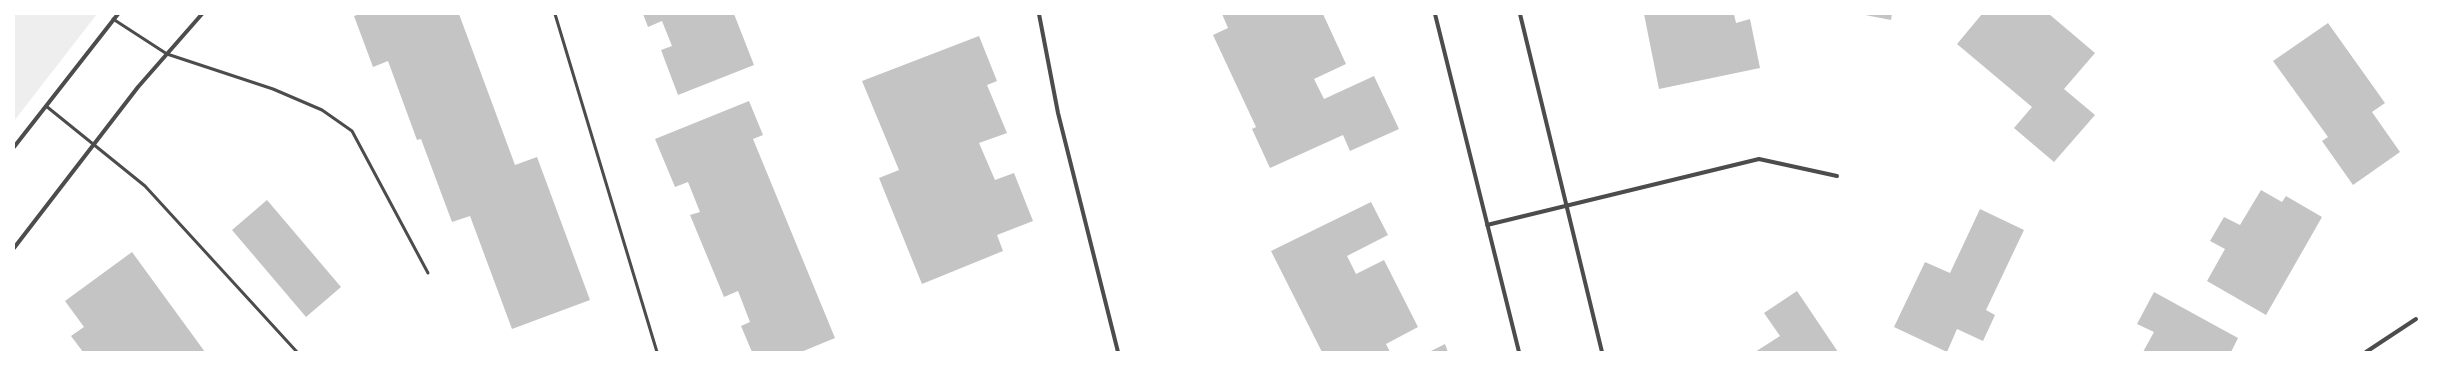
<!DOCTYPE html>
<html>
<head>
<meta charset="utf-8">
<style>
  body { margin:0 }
  #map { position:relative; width:2444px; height:366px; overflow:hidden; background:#fff; font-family:Lato,sans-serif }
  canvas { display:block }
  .frame { position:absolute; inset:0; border:15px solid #fff; pointer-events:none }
</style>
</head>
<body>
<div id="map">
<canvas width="2444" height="366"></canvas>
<div class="frame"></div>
</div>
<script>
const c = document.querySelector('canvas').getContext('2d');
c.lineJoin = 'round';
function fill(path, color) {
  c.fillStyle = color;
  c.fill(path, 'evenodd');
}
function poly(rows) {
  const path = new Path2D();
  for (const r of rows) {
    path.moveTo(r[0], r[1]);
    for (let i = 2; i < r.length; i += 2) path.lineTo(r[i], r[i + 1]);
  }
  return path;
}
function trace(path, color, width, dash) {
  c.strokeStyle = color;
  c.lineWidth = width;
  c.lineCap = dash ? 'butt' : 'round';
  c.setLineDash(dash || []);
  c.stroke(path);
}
const green = poly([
  [14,14,97,14,14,121]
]);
const building = poly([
  [360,14,459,14,515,165,537,157,590,300,512,329,470,216,452,222,421,139,417,140,388,61,373,67,354,16],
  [643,14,734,14,754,65,678,95,661,50,672,46,662,21,648,27],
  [1222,14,1323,14,1346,64,1314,79,1324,99,1374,76,1399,129,1350,151,1343,135,1270,168,1252,129,1256,127,1213,35,1228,28],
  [1644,14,1734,14,1736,23,1750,19,1760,68,1659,89],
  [1860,14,1892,14,1891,20],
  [1982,14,2049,14,2095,53,2064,89,2095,115,2054,162,2014,128,2032,107,1957,44],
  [2328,23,2385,103,2372,112,2400,152,2353,185,2322,141,2328,137,2273,61],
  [979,36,997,81,987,85,1007,133,979,143,995,180,1014,173,1033,221,997,235,1003,251,922,284,879,178,899,170,862,81],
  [749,101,763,135,753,139,835,338,801,352,752,352,741,326,750,322,738,291,724,297,690,215,700,212,688,182,675,187,655,139],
  [2261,190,2282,202,2286,196,2322,217,2266,315,2207,281,2225,249,2210,241,2224,217,2240,225],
  [267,200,341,287,306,317,232,230],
  [1371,202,1388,235,1347,256,1356,274,1384,260,1418,327,1386,344,1390,352,1322,352,1271,251],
  [1980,209,2024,230,1986,310,1995,315,1983,341,1957,329,1947,352,1894,327,1925,262,1950,273],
  [132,252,205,352,83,352,71,336,84,327,65,301],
  [1797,291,1838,352,1755,352,1780,336,1764,313],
  [2154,292,2238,338,2231,352,2143,352,2154,332,2137,324],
  [1445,344,1448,352,1429,352]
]);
const service = poly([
  [555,14,657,352],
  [113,19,167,54,273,89,322,110,352,131,428,273],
  [46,106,145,186,297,352]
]);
const minor = poly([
  [1039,14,1058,113,1118,352],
  [1435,14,1519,352],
  [1520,14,1602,352],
  [14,147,118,14],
  [1487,225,1759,159,1837,176],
  [14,248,138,87,202,14],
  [2366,352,2416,319]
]);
fill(green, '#eee');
fill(building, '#c4c4c4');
trace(service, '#4c4c4c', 3);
trace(minor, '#4c4c4c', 4);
</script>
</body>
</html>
